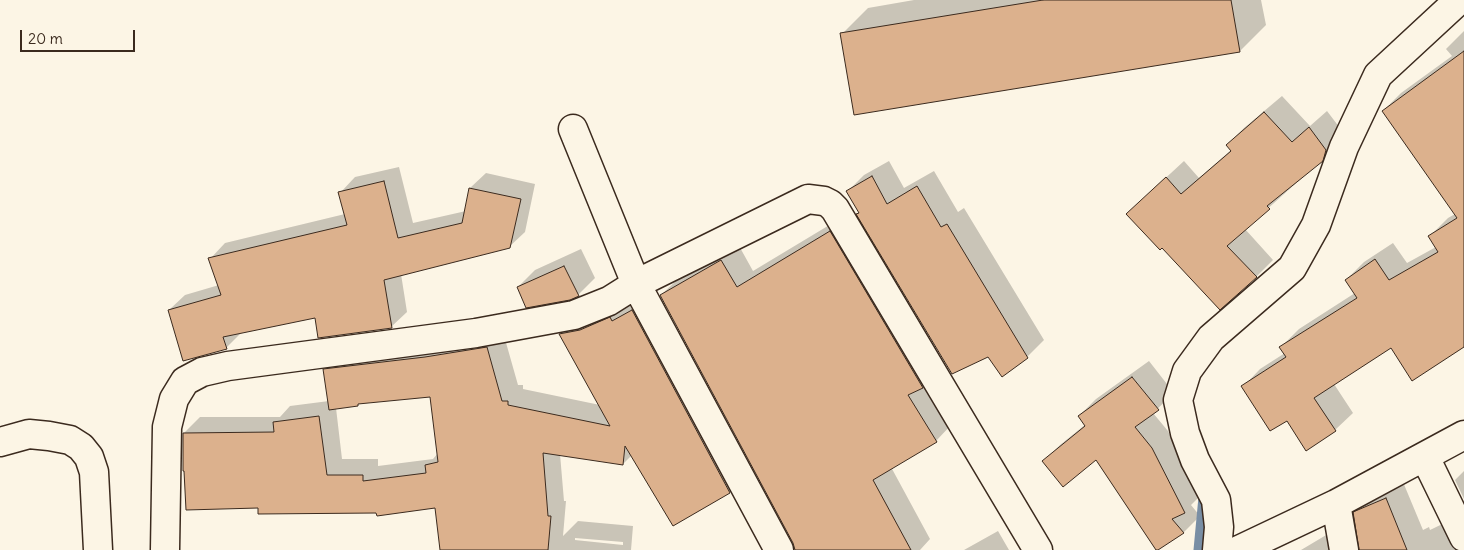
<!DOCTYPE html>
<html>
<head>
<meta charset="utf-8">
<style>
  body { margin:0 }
  #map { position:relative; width:1464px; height:550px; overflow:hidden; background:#fcf5e5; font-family:Delius,sans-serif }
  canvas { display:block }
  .scale { position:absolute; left:20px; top:30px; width:115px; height:22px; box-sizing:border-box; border:2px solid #3b2a1e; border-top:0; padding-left:6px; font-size:15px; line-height:18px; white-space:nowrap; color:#3b2a1e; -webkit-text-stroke:4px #fcf5e5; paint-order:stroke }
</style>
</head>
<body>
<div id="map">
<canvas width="1464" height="550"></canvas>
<div class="scale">20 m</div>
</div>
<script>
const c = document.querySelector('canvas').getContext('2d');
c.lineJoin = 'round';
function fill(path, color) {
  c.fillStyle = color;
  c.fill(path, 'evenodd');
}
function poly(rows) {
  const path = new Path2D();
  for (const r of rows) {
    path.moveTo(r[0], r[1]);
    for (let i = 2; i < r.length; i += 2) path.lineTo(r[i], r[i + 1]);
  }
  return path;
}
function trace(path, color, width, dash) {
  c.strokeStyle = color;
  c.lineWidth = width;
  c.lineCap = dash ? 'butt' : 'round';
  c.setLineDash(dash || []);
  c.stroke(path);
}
const shadow = poly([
  [914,0,1261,0,1266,25,1240,51,842,34,868,8],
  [1464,31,1464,331,1391,346,1334,384,1353,413,1335,430,1287,419,1243,387,1260,369,1285,353,1281,347,1299,329,1355,293,1346,280,1364,262,1393,243,1407,263,1436,247,1430,236,1448,218,1455,214,1383,111,1401,93,1452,56,1446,49],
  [1282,96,1310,126,1327,111,1343,132,1339,142,1322,160,1245,229,1273,260,1256,277,1145,197,1184,161,1199,178,1231,150,1227,145,1244,128],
  [889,161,904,188,934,171,958,212,964,208,1044,340,1027,357,988,356,860,213,848,191,864,175],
  [399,167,413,223,466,211,470,188,486,173,535,184,525,232,509,247,401,274,407,312,391,327,316,317,242,332,226,348,169,310,185,295,219,285,210,259,225,243,345,214,340,193,355,177],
  [846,215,952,424,936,441,891,467,930,539,920,550,797,550,661,295,678,279,738,244,753,271],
  [581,249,595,278,578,295,518,287,535,270],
  [649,295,746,476,730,492,674,525,632,455,623,464,560,454,564,501,566,501,563,536,578,521,633,526,631,550,441,550,436,507,377,512,259,506,184,433,200,417,280,417,290,406,329,401,324,370,340,354,503,332,518,385,523,385,523,389,600,405,560,334,576,318,626,302,629,306],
  [431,396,438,453,433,459,378,466,378,459,342,459,336,408,357,405,360,403],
  [575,538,623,542,623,545,575,540],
  [1149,361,1174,393,1153,413,1168,431,1200,496,1191,505,1200,516,1184,532,1157,549,1096,458,1044,461,1060,445,1086,424,1079,416,1096,399],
  [1464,471,1464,499,1455,480],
  [1403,482,1423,530,1429,527,1430,530,1461,515,1464,550,1301,550,1343,525,1356,548,1361,549,1355,513,1372,496],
  [998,531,1009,550,964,550]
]);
const stream = poly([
  [1199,550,1204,497]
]);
const building = poly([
  [1043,0,1231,0,1240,52,854,115,840,33,1043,0],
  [1464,51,1464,347,1412,381,1391,348,1314,398,1336,431,1306,451,1287,421,1270,431,1241,386,1286,357,1279,347,1357,298,1345,280,1375,259,1389,280,1438,252,1428,236,1457,218,1382,111,1464,51],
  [1264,112,1292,142,1309,127,1326,150,1323,161,1267,206,1270,209,1227,246,1257,277,1220,310,1162,248,1160,250,1126,214,1166,177,1181,194,1231,151,1226,145,1264,112],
  [872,176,887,204,917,186,941,227,947,224,1028,358,1002,377,988,357,952,374,856,214,859,213,846,191,872,176],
  [384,181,398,238,462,223,469,188,521,199,510,248,384,280,392,328,318,338,315,318,223,337,227,349,183,361,168,310,221,295,208,258,347,225,338,192,384,181],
  [830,231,923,388,908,395,937,442,873,480,911,550,795,550,793,543,660,295,721,260,737,287,830,231],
  [564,266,579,296,570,300,526,308,517,287,564,266],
  [632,310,730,493,673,526,625,446,623,465,543,453,548,516,551,516,548,550,440,550,435,508,377,516,376,513,258,514,258,508,186,510,184,471,183,471,183,433,274,432,273,422,319,416,327,475,363,475,363,481,426,473,425,465,438,462,430,397,358,404,358,406,329,410,323,369,425,357,487,347,502,401,508,401,508,405,610,426,559,334,580,330,610,317,612,321,632,310],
  [1132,377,1159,410,1135,427,1152,448,1185,513,1172,519,1184,533,1158,550,1156,550,1096,460,1063,487,1042,461,1085,426,1078,416,1132,377],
  [1386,498,1407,550,1359,550,1353,512,1386,498]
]);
const street = poly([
  [573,129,636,284,779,550],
  [0,442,29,434,49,436,70,440,81,447,89,457,94,472,98,550],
  [1425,457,1464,537],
  [1336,504,1344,550],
  [165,550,167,427,174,399,185,381,202,372,228,366,476,333,574,315,609,301,636,284,808,199,824,201,830,204,835,209,1038,550],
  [1217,550,1219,527,1216,500,1195,460,1185,433,1178,400,1187,371,1211,338,1292,268,1316,225,1344,147,1378,75,1459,0],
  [1239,550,1336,504,1464,435]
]);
fill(shadow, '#0003');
trace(stream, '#798ea4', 11);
fill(building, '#dcb18d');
trace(building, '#3b2a1e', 1);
trace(street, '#3b2a1e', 31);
trace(street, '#fcf5e5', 28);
</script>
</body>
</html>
